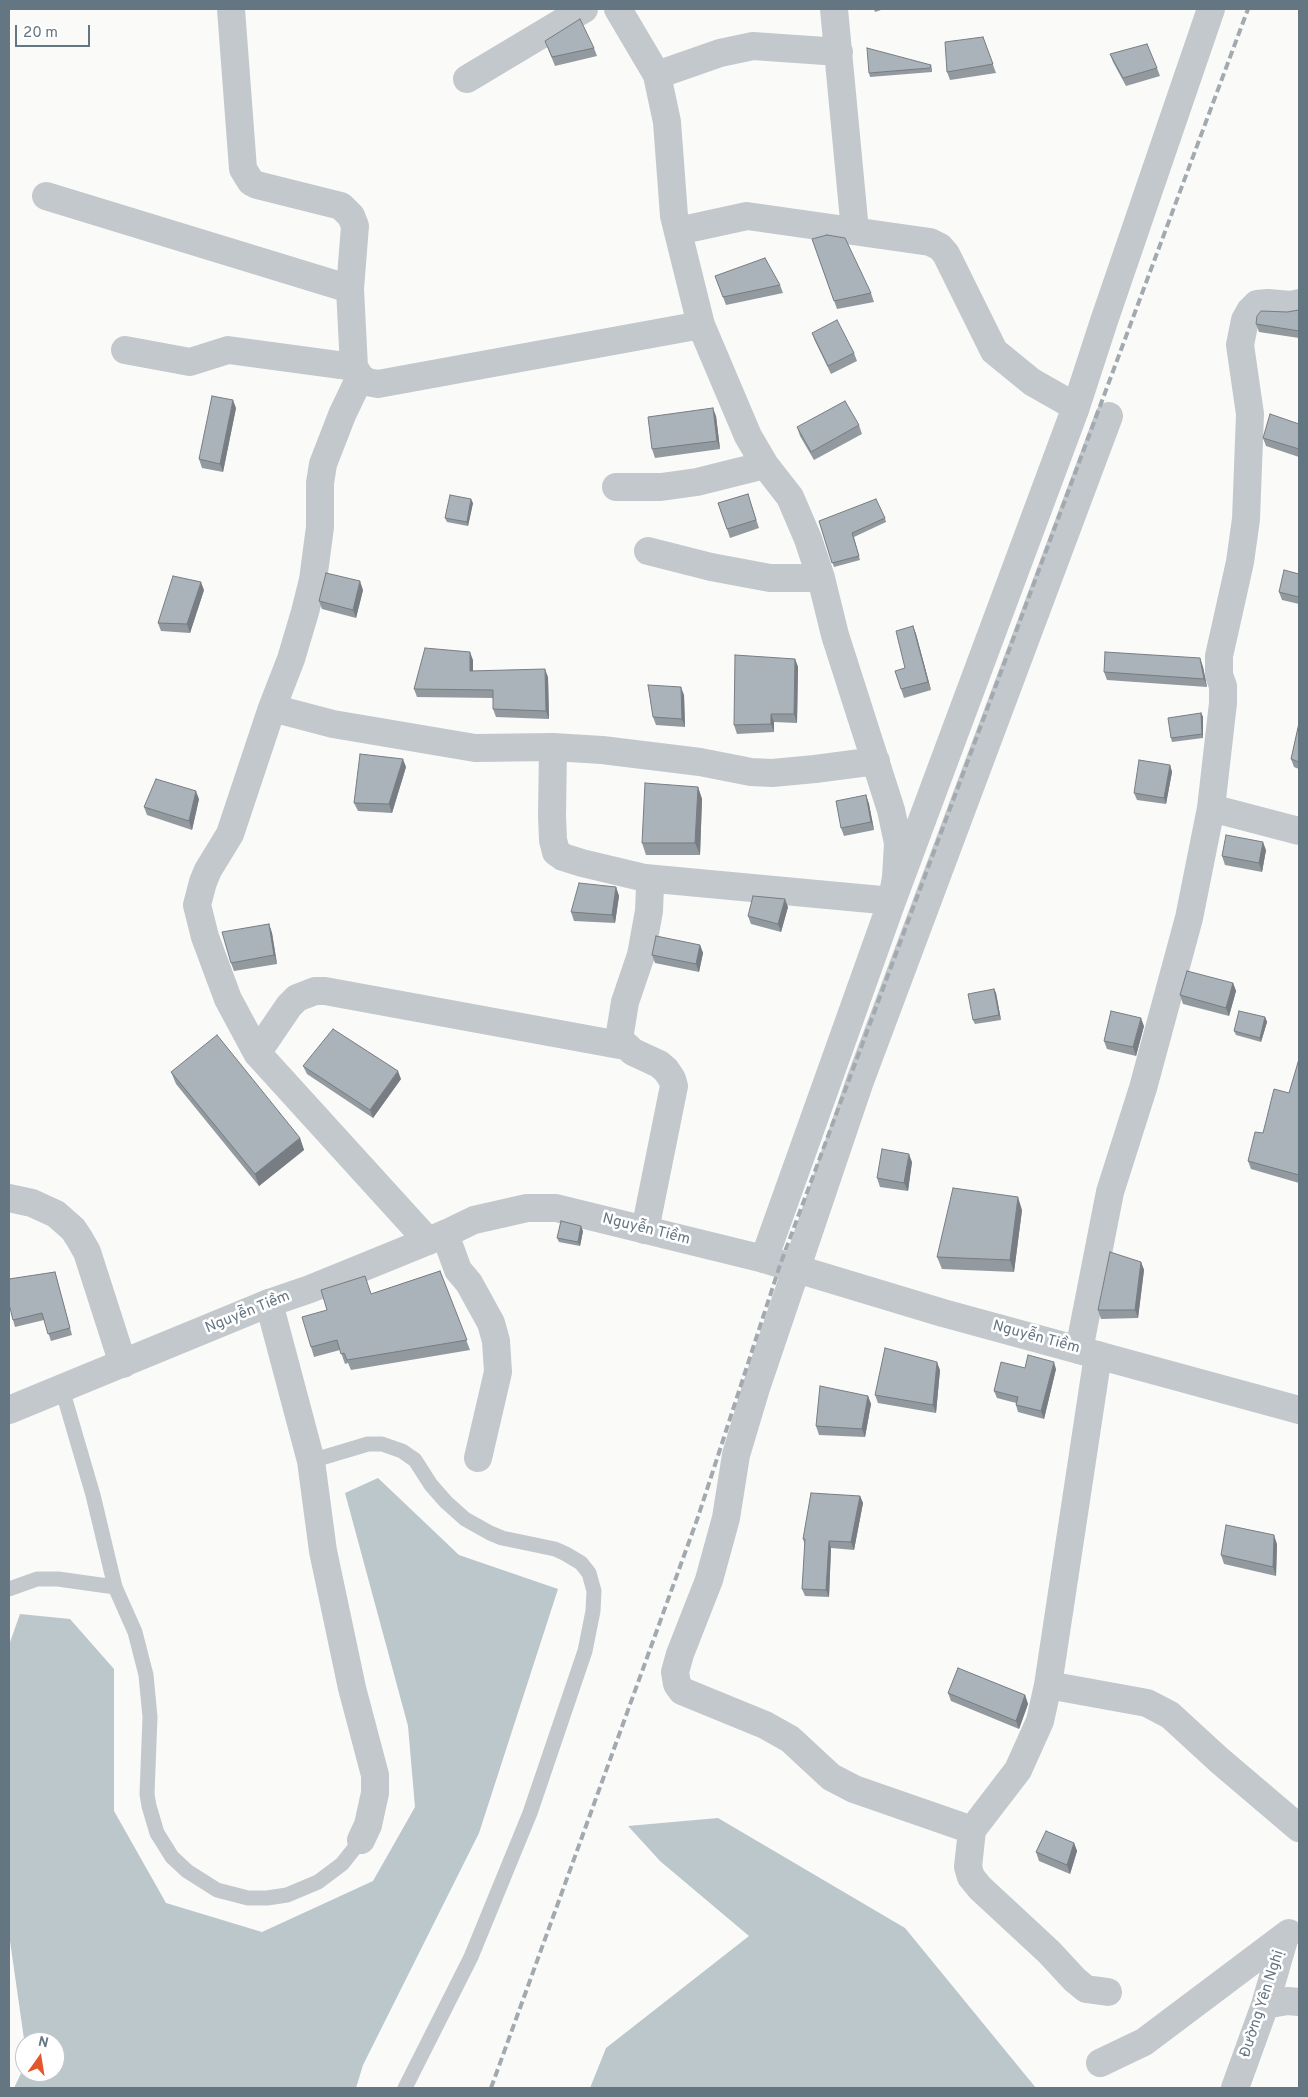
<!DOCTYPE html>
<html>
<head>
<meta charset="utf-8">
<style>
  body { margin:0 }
  #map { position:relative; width:1308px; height:2097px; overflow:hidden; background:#fafaf8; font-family:Overpass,sans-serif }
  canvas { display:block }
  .frame { position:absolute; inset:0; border:10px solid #657683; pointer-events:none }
  .north { position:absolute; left:15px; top:2032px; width:50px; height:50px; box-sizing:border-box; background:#fff; border:1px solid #c1c8cd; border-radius:50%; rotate:13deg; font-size:14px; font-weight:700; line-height:20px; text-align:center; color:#657683 }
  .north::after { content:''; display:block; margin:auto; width:18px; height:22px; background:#e4572e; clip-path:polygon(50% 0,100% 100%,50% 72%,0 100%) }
  .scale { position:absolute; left:15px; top:25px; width:75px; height:22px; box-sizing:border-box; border:2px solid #657683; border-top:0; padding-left:6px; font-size:15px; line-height:18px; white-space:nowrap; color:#657683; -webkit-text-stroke:4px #fff; paint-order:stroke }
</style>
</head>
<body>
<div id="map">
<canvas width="1308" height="2097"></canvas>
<div class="frame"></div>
<div class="north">N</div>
<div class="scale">20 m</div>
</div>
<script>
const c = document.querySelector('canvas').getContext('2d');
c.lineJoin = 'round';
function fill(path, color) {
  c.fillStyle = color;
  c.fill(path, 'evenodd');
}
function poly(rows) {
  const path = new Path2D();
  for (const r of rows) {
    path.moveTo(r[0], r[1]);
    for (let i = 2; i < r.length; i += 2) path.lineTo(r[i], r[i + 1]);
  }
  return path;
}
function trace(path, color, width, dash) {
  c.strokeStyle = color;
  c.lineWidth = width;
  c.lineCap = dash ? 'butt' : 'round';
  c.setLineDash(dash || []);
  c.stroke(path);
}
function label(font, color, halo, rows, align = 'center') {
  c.font = font + ' Overpass,sans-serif';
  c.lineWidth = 5;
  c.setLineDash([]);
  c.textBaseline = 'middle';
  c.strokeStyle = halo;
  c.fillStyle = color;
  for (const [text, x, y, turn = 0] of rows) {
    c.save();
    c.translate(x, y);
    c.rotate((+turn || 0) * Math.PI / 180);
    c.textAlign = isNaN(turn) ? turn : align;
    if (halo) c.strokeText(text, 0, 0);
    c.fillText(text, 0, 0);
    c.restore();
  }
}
const water = poly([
  [378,1478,459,1555,558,1589,479,1833,363,2065,356,2088,14,2088,25,2065,25,2072,55,2072,55,2042,25,2042,25,2046,9,1934,9,1645,20,1614,70,1619,114,1669,114,1811,166,1903,262,1932,373,1881,415,1807,408,1726,345,1493],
  [718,1818,905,1928,1036,2088,590,2088,606,2048,749,1936,660,1861,628,1826]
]);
const service = poly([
  [62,1389,93,1495,115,1587,135,1632,146,1675,150,1717,147,1794,149,1806,157,1833,172,1857,187,1871,217,1890,248,1898,267,1898,287,1895,318,1882,342,1864,361,1840],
  [311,1461,368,1444,382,1444,402,1451,415,1460,431,1485,446,1502,465,1519,490,1533,502,1538,555,1549,566,1554,581,1563,589,1573,594,1591,593,1611,585,1651,530,1813,471,1957,405,2088],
  [9,1589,37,1579,58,1579,115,1587]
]);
const minor = poly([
  [231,9,243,169,251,182,257,185,341,206,351,216,355,226,350,289,354,367,360,377,367,382,378,384,701,325],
  [618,9,657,75,667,122,674,216,701,325,748,436,765,465,790,497,808,539,821,578,835,635,891,810,898,843,896,877,892,901,764,1259],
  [834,9,855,231],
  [657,75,720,53,753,46,839,52],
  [467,79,584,9],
  [46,196,350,289],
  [678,231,747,216,930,242,940,247,946,254,994,351,1032,382,1076,407],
  [125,350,190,362,228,350,354,367],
  [360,377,342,415,323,464,320,483,320,527,313,580,305,612,291,659,272,708,230,834,208,870,203,882,197,905,205,937,228,999,257,1053,428,1241],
  [616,487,661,487,697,482,765,465],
  [648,551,711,567,770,578,821,578],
  [272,708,333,724,475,748,553,747,602,750,700,762,751,772,772,773,815,769,876,761],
  [553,747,552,816,553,840,556,852,563,857,582,863,645,878,650,886,649,911,641,955,625,1002,619,1039,633,1052,659,1064,666,1070,672,1079,674,1086,645,1230],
  [1211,808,1299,831],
  [645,878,892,901,1076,407,1104,321,1211,9],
  [257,1053,289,1006,297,998,315,991,325,991,625,1046],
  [9,1198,32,1203,56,1214,73,1229,79,1238,87,1252,123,1364],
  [445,1234,458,1270,469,1283,491,1323,496,1341,498,1372,478,1458],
  [269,1303,311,1461,323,1551,352,1688,375,1775,375,1793,368,1825,361,1840],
  [1079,1350,1110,1192,1143,1088,1189,918,1211,808,1223,703,1223,686,1219,675,1219,656,1240,562,1246,519,1250,414,1240,345,1245,320,1250,311,1257,304,1268,303,1291,305,1299,303],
  [1098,1355,1048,1685,1040,1721,1018,1770,972,1830,968,1867,971,1877,980,1888,1049,1952,1075,1980,1086,1989,1108,1992],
  [1048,1685,1147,1703,1170,1715,1219,1760,1299,1828],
  [972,1830,854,1789,831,1777,790,1739,765,1725,682,1691,677,1684,675,1672,680,1654,709,1580,726,1518,736,1455,756,1388,860,1081,1109,416],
  [1265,2005,1287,2001,1299,2002],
  [1100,2063,1144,2042,1285,1936],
  [1235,2088,1265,2005,1285,1936,1289,1933]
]);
const tertiary = poly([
  [9,1410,269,1303,310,1289,445,1234,474,1220,527,1208,556,1208,764,1259,943,1313,1299,1410]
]);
const rail = poly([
  [491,2088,698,1517,780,1265,1248,9]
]);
const wall = poly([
  [874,9,884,9,875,12],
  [983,37,996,73,950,80,947,72],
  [545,41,594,48,597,56,555,66],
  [1110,54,1157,68,1160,76,1126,86,1113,62],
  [931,65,932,69,932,72,870,77,869,73],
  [812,239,871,293,874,302,837,309],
  [715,276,780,285,783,293,726,305],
  [1299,310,1299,338,1259,332,1256,324,1287,312],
  [812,333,854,353,857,361,831,374,815,341],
  [236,408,223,472,202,468,199,459],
  [716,416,720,449,655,458,652,449],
  [1299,424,1299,457,1266,446,1263,438],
  [859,425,862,434,814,460,800,436,797,427],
  [748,494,759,528,730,538,718,503],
  [473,503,468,526,447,522,445,518],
  [885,518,886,522,854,537,860,560,834,567,819,521],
  [1299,574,1299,604,1282,600,1279,592],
  [204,590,190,633,161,631,158,623],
  [363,590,356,618,322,609,319,601],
  [913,626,916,634,931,690,904,698,901,689],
  [1200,658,1203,667,1207,687,1107,680,1104,672],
  [795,659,798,667,797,723,774,722,774,732,737,734,734,725],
  [473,660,473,671,548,677,549,719,496,717,493,709,493,698,417,697,414,689],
  [684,695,685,727,656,725,653,717],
  [1201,713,1203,717,1203,738,1172,742,1171,738],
  [1299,723,1299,769,1294,767,1291,759],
  [1170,765,1172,772,1166,804,1137,800,1134,793],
  [406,767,392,813,358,811,354,803],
  [698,787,702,799,700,855,646,855,642,843],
  [866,795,869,804,874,830,844,836,841,828],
  [199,799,192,830,147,815,144,807],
  [1266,850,1262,872,1225,865,1222,856],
  [616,887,619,896,615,923,574,921,571,912],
  [788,907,781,932,751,924,748,916],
  [269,924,272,933,277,964,234,971,231,963],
  [700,945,703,953,699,972,655,963,652,955],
  [1233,983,1236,991,1229,1016,1183,1004,1180,995],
  [994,989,996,993,1001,1020,975,1024,973,1020],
  [1265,1017,1267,1022,1261,1042,1236,1035,1234,1031],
  [1144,1026,1136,1056,1107,1049,1104,1041],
  [1299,1059,1299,1183,1251,1169,1248,1161,1263,1133,1289,1093],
  [303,1066,401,1079,373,1118,307,1074],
  [171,1072,300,1138,304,1150,259,1186,176,1084],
  [912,1162,908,1191,880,1187,877,1178],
  [1022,1210,1014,1272,942,1269,937,1257],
  [583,1231,580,1246,559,1242,557,1238],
  [1141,1262,1144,1270,1138,1318,1101,1319,1098,1310],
  [440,1271,470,1350,351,1370,348,1363,345,1364,340,1350,314,1357,311,1347,327,1310,371,1294],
  [55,1272,57,1279,72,1335,51,1341,44,1320,15,1327,13,1320],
  [1025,1368,1056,1369,1044,1419,1018,1412,1016,1405,1016,1403,997,1398,994,1391],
  [940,1370,936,1413,878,1403,875,1395],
  [868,1396,871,1404,865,1437,819,1435,816,1426],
  [860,1496,863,1503,854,1550,831,1548,829,1597,805,1596,802,1589,805,1545,803,1539],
  [1277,1544,1276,1576,1224,1564,1221,1555],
  [948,1693,1025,1695,1028,1704,1019,1729,951,1701],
  [1074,1843,1077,1851,1070,1874,1039,1861,1036,1852]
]);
const shadedWall = poly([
  [233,400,236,408,223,472,220,464],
  [713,408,716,416,720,449,717,441],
  [471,499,473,503,468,526,467,522],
  [360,581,363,590,356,618,353,610],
  [201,582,204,590,190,633,187,624],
  [913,626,916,634,931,690,928,682],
  [470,652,473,660,473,679,470,671],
  [1200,658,1203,667,1207,687,1204,679],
  [795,659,798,667,797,723,794,714],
  [545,669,548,677,549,719,546,711],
  [681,687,684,695,685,727,682,719],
  [1201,713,1203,717,1203,738,1202,734],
  [771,714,774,722,774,732,771,724],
  [403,759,406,767,392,813,389,804],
  [1170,765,1172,772,1166,804,1164,798],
  [698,787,702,799,700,855,695,843],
  [196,791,199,799,192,830,189,821],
  [866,795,869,804,874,830,871,822],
  [1263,842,1266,850,1262,872,1259,863],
  [616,887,619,896,615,923,612,915],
  [785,899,788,907,781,932,778,924],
  [269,924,272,933,277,964,274,955],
  [700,945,703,953,699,972,696,964],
  [1233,983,1236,991,1229,1016,1226,1008],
  [994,989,996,993,1001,1020,999,1015],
  [1265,1017,1267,1022,1261,1042,1260,1038],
  [1141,1018,1144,1026,1136,1056,1133,1047],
  [398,1071,401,1079,373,1118,370,1110],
  [300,1138,304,1150,259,1186,255,1174],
  [909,1154,912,1162,908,1191,904,1183],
  [1018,1197,1022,1210,1014,1272,1010,1260],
  [581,1226,583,1231,580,1246,578,1242],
  [1141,1262,1144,1270,1138,1318,1135,1310],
  [937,1362,940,1370,936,1413,933,1405],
  [1054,1362,1056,1369,1044,1419,1041,1411],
  [868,1396,871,1404,865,1437,862,1429],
  [860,1496,863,1503,854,1550,851,1542],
  [1274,1535,1277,1544,1276,1576,1273,1567],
  [829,1541,831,1548,829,1597,826,1590],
  [1025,1695,1028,1704,1019,1729,1016,1721],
  [1074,1843,1077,1851,1070,1874,1067,1865]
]);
const building = poly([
  [580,19,594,48,552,57,545,41,580,19],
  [983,37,993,64,947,72,945,42,983,37],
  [1147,44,1157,68,1123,78,1110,54,1147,44],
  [867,48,931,65,930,68,869,73,867,48],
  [827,235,845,238,871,293,834,301,812,239,827,235],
  [765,258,780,285,723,297,715,276,765,258],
  [1299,310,1299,331,1256,324,1257,316,1261,311,1287,312,1299,310],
  [837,320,854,353,828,366,812,333,837,320],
  [212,396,233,400,220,464,199,459,212,396],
  [845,401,859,425,811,452,797,427,845,401],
  [713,408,717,441,652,449,648,417,713,408],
  [1270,414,1299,424,1299,449,1263,438,1270,414],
  [748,494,756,520,727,529,718,503,748,494],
  [450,495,471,499,467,522,445,518,450,495],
  [876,499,885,518,852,533,859,556,832,563,819,521,876,499],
  [1284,570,1299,574,1299,597,1279,592,1284,570],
  [326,573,360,581,353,610,319,601,326,573],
  [173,576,201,582,187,624,158,623,173,576],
  [913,626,928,682,901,689,895,671,905,668,896,631,913,626],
  [425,648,470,652,470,671,545,669,546,711,493,709,493,690,414,689,425,648],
  [1105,652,1200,658,1204,679,1104,672,1105,652],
  [735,655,795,659,794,714,771,714,771,724,734,725,735,655],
  [648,685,681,687,682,719,653,717,648,685],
  [1201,713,1202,734,1171,738,1168,718,1201,713],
  [1299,723,1299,762,1291,759,1299,723],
  [360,754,403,759,389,804,354,803,360,754],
  [1139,760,1170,765,1164,798,1134,793,1139,760],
  [156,779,196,791,189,821,144,807,156,779],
  [645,783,698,787,695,843,642,843,645,783],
  [866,795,871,822,841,828,836,801,866,795],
  [1226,835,1263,842,1259,863,1222,856,1226,835],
  [579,883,616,887,612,915,571,912,579,883],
  [753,896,785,899,778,924,748,916,753,896],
  [269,924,274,955,231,963,222,932,269,924],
  [656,936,700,945,696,964,652,955,656,936],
  [1187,971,1233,983,1226,1008,1180,995,1187,971],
  [994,989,999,1015,973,1020,968,994,994,989],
  [1111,1011,1141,1018,1133,1047,1104,1041,1111,1011],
  [1239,1011,1265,1017,1260,1038,1234,1031,1239,1011],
  [333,1029,398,1071,370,1110,303,1066,333,1029],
  [217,1035,300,1138,255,1174,171,1072,217,1035],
  [1299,1059,1299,1175,1248,1161,1255,1132,1263,1133,1274,1089,1289,1093,1299,1059],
  [882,1149,909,1154,904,1183,877,1178,882,1149],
  [953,1188,1018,1197,1010,1260,937,1257,953,1188],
  [561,1221,581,1226,578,1242,557,1238,561,1221],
  [1110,1252,1141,1262,1135,1310,1098,1310,1110,1252],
  [440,1271,467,1340,347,1360,344,1353,341,1354,337,1340,311,1347,302,1317,327,1310,321,1290,365,1276,371,1294,440,1271],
  [55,1272,70,1328,48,1334,42,1313,13,1320,9,1304,9,1279,55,1272],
  [885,1348,937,1362,933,1405,875,1395,885,1348],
  [1028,1355,1054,1362,1041,1411,1016,1405,1018,1397,994,1391,1001,1362,1025,1368,1028,1355],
  [820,1386,868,1396,862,1429,816,1426,820,1386],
  [811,1493,860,1496,851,1542,829,1541,826,1590,802,1589,805,1539,803,1539,811,1493],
  [1226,1525,1274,1535,1273,1567,1221,1555,1226,1525],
  [958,1668,1025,1695,1016,1721,948,1693,958,1668],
  [1046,1831,1074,1843,1067,1865,1036,1852,1046,1831]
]);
const streetNames = [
  ["Nguyễn Tiềm",646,1230,14],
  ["Nguyễn Tiềm",248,1313,-22],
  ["Nguyễn Tiềm",1036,1338,15],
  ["Đường Yên Nghị",1263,2004,-72]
];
fill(water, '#bbc7cb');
trace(service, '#c3c8cc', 15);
trace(minor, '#c3c8cc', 28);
trace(tertiary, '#c3c8cc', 28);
trace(rail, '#a2aab0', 4, [8, 4]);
fill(wall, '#929a9f');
fill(shadedWall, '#777d82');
fill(building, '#aab3b9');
trace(building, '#777d82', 1);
label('15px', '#657683', '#fff', streetNames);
</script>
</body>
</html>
